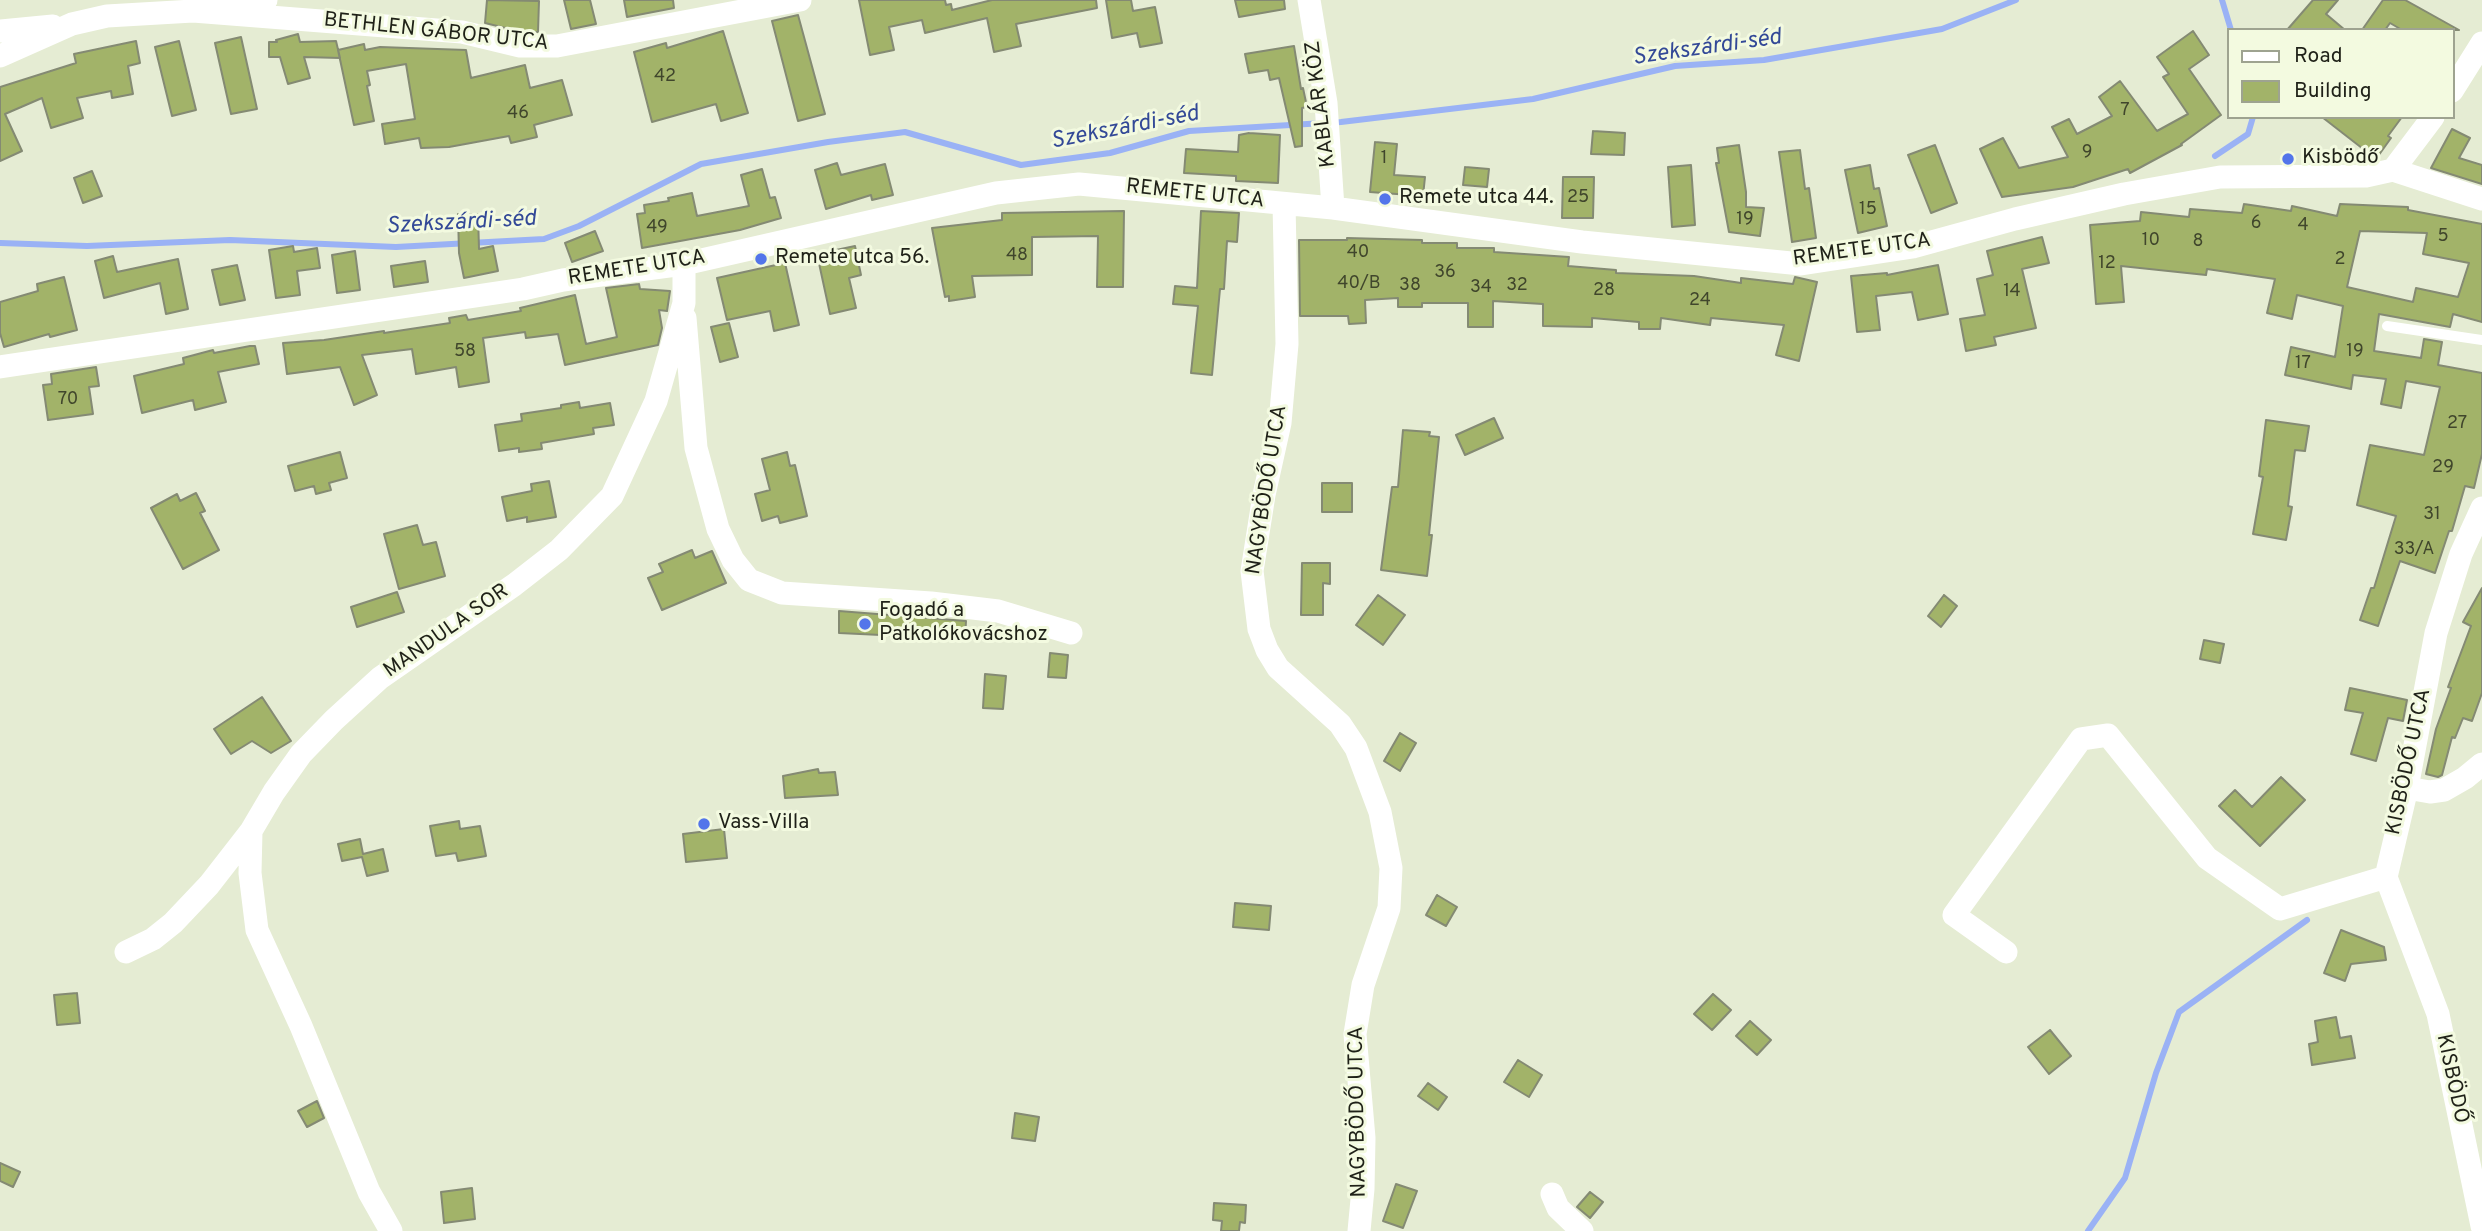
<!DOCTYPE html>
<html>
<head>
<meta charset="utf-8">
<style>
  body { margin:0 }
  #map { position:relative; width:2482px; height:1231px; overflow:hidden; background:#e5ecd3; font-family:Overpass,sans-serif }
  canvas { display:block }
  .legend { position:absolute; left:2227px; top:28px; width:228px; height:91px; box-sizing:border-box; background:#f3fae0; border:2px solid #9ea390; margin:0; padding:9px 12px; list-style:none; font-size:21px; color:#1f2118 }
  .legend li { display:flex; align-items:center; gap:14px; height:35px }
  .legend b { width:35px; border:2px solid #9ea390 }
</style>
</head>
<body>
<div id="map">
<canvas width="2482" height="1231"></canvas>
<ul class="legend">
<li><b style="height:9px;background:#fff"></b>Road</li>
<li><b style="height:19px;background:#a2b369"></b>Building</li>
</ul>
</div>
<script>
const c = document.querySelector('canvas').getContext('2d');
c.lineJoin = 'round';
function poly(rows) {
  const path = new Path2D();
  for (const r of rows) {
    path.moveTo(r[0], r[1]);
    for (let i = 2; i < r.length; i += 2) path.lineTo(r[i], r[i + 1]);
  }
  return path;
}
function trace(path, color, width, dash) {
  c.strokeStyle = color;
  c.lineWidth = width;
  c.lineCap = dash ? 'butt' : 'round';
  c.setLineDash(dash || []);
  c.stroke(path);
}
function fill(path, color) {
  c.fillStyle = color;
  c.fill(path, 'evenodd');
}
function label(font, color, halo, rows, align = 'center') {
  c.font = font + ' Overpass,sans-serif';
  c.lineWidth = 6;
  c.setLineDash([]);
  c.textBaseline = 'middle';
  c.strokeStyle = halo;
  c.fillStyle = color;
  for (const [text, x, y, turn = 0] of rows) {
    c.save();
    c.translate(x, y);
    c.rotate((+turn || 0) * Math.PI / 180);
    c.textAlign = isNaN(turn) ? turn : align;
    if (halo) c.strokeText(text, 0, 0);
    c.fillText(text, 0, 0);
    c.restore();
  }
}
const stream = poly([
  [2222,0,2231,30],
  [2215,156,2248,134,2253,117],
  [0,243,87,246,230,240,396,247,544,239,579,226,701,164,828,142,905,132,1021,165,1110,153,1189,131,1341,122,1533,99,1675,66,1764,60,1942,29,2016,0],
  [2088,1231,2125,1178,2156,1073,2179,1012,2307,920]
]);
const building = poly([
  [487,0,539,1,538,32,522,32,485,23,487,0],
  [564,0,590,0,596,24,571,29,564,0],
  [624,0,673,0,674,8,627,17,624,0],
  [859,0,945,0,946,5,951,4,952,10,992,0,1096,0,1097,8,1016,24,1021,46,994,52,987,18,925,33,922,20,889,27,894,50,870,55,859,0],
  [1106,0,1131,0,1133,11,1155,7,1162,43,1140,47,1137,33,1112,38,1106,0],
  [1235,0,1284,0,1285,9,1239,17,1235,0],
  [2313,0,2338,0,2326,14,2345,30,2287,30,2313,0],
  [2383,0,2405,0,2459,30,2402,30,2390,23,2385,30,2362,30,2383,0],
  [798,15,825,114,798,121,772,21,798,15],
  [723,31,748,113,721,121,716,104,652,122,634,52,666,43,667,48,723,31],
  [2193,31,2209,55,2189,69,2221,115,2181,144,2182,145,2130,173,2128,169,2073,187,2002,197,1980,149,2003,138,2019,168,2068,157,2052,127,2069,119,2077,134,2112,116,2099,97,2120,81,2157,131,2188,114,2163,77,2169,74,2157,57,2193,31],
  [298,34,300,42,336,41,340,58,304,57,310,78,288,84,280,57,269,57,269,42,277,42,276,40,298,34],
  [241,37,257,109,231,114,215,43,241,37],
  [136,41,140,63,128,66,133,94,112,98,111,91,77,98,83,118,51,128,42,98,5,114,22,151,0,161,0,87,76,63,74,54,136,41],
  [179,41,196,110,172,116,155,47,179,41],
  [364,44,365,50,380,47,466,50,471,78,525,65,530,88,562,80,572,115,534,125,537,137,511,143,509,136,449,147,421,148,419,138,385,144,382,124,415,119,406,64,367,71,370,85,367,86,374,121,354,125,338,50,364,44],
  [1294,46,1301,89,1303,88,1307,107,1302,108,1302,146,1295,147,1279,78,1270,80,1268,70,1249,73,1245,54,1294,46],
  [2322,117,2402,117,2388,136,2391,138,2376,159,2322,117],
  [2452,129,2470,138,2459,158,2482,165,2482,184,2431,168,2452,129],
  [1593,131,1625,133,1624,155,1591,154,1593,131],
  [1249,133,1280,135,1278,183,1236,181,1236,176,1184,173,1186,149,1238,152,1239,135,1249,133],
  [1375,142,1397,144,1394,175,1425,177,1423,196,1370,192,1375,142],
  [1739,145,1746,192,1746,207,1764,208,1760,236,1729,232,1716,163,1719,163,1717,148,1739,145],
  [1935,145,1957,203,1931,213,1908,155,1935,145],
  [1800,150,1805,189,1809,188,1816,238,1792,242,1779,152,1800,150],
  [837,163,841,175,885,164,893,195,872,200,871,195,826,209,815,170,837,163],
  [1691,165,1695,225,1672,227,1668,167,1691,165],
  [1870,165,1874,189,1879,188,1887,226,1858,233,1845,170,1870,165],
  [1465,167,1489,169,1487,187,1463,185,1465,167],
  [762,169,770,198,775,197,781,218,740,230,642,248,637,214,645,213,644,205,669,201,668,198,692,193,697,216,749,206,741,175,762,169],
  [92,171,102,196,83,203,74,178,92,171],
  [1563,177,1594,177,1593,218,1562,218,1563,177],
  [2244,204,2291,211,2292,206,2337,216,2340,204,2408,207,2408,210,2482,224,2482,322,2453,314,2450,327,2379,314,2374,351,2421,358,2424,339,2442,342,2438,365,2482,373,2482,454,2474,488,2465,486,2452,531,2449,531,2435,573,2400,561,2378,626,2360,620,2371,588,2374,588,2396,516,2357,505,2370,445,2424,455,2440,387,2406,381,2401,408,2381,404,2386,379,2353,375,2351,389,2285,375,2291,347,2335,357,2343,306,2297,295,2292,319,2267,313,2275,279,2207,269,2206,275,2121,266,2124,302,2096,304,2090,225,2140,221,2141,212,2189,217,2190,209,2242,213,2244,204],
  [2360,231,2427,233,2423,254,2469,263,2458,297,2416,288,2413,302,2347,287,2360,231],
  [1124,211,1123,287,1097,287,1098,236,1032,237,1032,275,972,276,975,297,949,301,949,296,945,297,932,228,1002,220,1002,213,1124,211],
  [1201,211,1239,213,1237,242,1227,241,1224,289,1220,289,1212,375,1191,373,1198,306,1173,304,1175,286,1197,288,1201,211],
  [458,214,478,214,479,249,493,246,498,271,464,278,459,253,458,214],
  [595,231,603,251,572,262,565,243,595,231],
  [2042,237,2049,263,2022,269,2036,328,1994,337,1996,345,1966,351,1960,319,1985,315,1977,279,1993,275,1987,251,2042,237],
  [1347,238,1422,240,1422,243,1457,243,1457,248,1494,248,1494,252,1569,257,1568,266,1616,270,1616,273,1694,276,1741,283,1741,278,1793,284,1795,277,1817,282,1799,361,1776,355,1784,325,1711,318,1710,325,1661,318,1660,329,1639,329,1639,322,1592,318,1592,327,1543,326,1543,304,1493,301,1493,327,1468,327,1468,303,1422,303,1422,307,1398,307,1398,298,1365,300,1366,323,1349,324,1348,316,1300,316,1299,240,1347,240,1347,238],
  [293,246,294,252,317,248,320,268,297,271,300,295,276,298,269,250,293,246],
  [855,246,861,275,849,278,856,308,830,314,817,254,855,246],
  [355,251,360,290,337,293,332,255,355,251],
  [113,256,117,272,178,259,188,309,166,314,160,283,104,298,95,261,113,256],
  [425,261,428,282,394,287,391,266,425,261],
  [785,263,799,325,774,331,770,311,727,320,717,278,785,263],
  [237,265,245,300,220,305,212,270,237,265],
  [1938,265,1948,314,1918,320,1912,292,1876,296,1880,330,1857,332,1851,276,1887,273,1887,275,1938,265],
  [64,277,77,330,50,337,49,334,4,347,0,333,0,302,38,291,37,284,64,277],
  [639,284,640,289,670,291,667,311,659,310,662,328,658,345,565,365,558,334,526,338,525,332,483,338,489,382,459,387,456,367,416,374,412,349,362,355,377,395,354,405,340,367,287,374,283,343,324,340,384,331,384,333,450,323,449,318,466,315,468,320,521,311,520,308,575,295,586,344,617,337,606,288,639,284],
  [729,323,738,357,720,362,711,327,729,323],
  [250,346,255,346,259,364,218,372,226,402,195,410,193,400,142,413,134,376,184,364,183,358,213,350,214,353,250,346],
  [96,367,99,386,89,387,93,414,48,420,43,385,52,384,51,374,96,367],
  [579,402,580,408,610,403,614,425,593,428,594,434,541,443,542,449,519,452,519,448,499,451,495,425,522,421,521,414,561,408,561,405,579,402],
  [1494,418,1503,438,1465,455,1456,435,1494,418],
  [2266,420,2309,426,2305,451,2295,450,2288,506,2292,507,2286,540,2253,534,2263,477,2259,476,2266,420],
  [1403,430,1430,432,1429,436,1439,437,1429,535,1432,535,1427,576,1381,570,1392,487,1398,487,1403,430],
  [340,452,347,478,329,483,331,490,316,494,314,486,295,491,288,466,340,452],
  [787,452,790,466,795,465,807,516,780,523,778,516,762,521,755,494,770,490,762,459,787,452],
  [549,481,556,517,527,522,527,517,507,521,502,497,532,491,531,484,549,481],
  [1322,483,1352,483,1352,512,1322,512,1322,483],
  [196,493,205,511,200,513,219,550,183,569,151,508,177,494,180,501,196,493],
  [417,525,423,545,436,542,445,576,399,589,384,534,417,525],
  [692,550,695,558,712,551,726,583,662,610,648,578,663,572,659,564,692,550],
  [1302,563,1330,563,1330,584,1323,583,1323,615,1301,615,1302,563],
  [2482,588,2482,693,2472,721,2463,718,2455,738,2452,737,2442,775,2438,777,2426,774,2436,729,2451,688,2448,687,2471,626,2463,622,2482,588],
  [397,592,404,612,357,627,351,607,397,592],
  [1378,595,1405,615,1383,645,1356,625,1378,595],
  [1944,595,1957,606,1941,627,1928,616,1944,595],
  [839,611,966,621,965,639,839,633,839,611],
  [2204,640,2224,644,2220,663,2200,659,2204,640],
  [1050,653,1068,655,1066,678,1048,677,1050,653],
  [985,674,1006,676,1003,709,983,708,985,674],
  [2350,688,2407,700,2403,721,2388,718,2376,761,2351,754,2363,713,2345,710,2350,688],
  [262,697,291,741,271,753,252,741,231,754,214,729,262,697],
  [1400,733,1416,743,1400,771,1384,761,1400,733],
  [818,769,819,773,835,772,838,795,785,798,783,776,818,769],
  [2281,777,2305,800,2260,846,2219,806,2235,790,2252,807,2281,777],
  [459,821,460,829,480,826,486,856,458,861,456,853,436,856,430,826,459,821],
  [724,829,727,858,686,862,683,834,724,829],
  [360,839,363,854,383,849,388,871,367,876,362,857,342,861,338,844,360,839],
  [1437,895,1457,907,1446,926,1426,915,1437,895],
  [1235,903,1271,906,1269,930,1233,927,1235,903],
  [2341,930,2384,947,2386,960,2351,964,2345,981,2324,973,2341,930],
  [77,993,80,1023,57,1025,54,995,77,993],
  [1713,994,1731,1010,1712,1030,1694,1014,1713,994],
  [2336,1017,2340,1038,2351,1036,2355,1058,2312,1065,2309,1044,2318,1042,2315,1021,2336,1017],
  [1750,1021,1771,1040,1757,1055,1736,1036,1750,1021],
  [2050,1030,2071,1056,2049,1074,2028,1047,2050,1030],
  [1518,1060,1542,1075,1529,1097,1504,1082,1518,1060],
  [1428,1083,1447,1097,1438,1110,1418,1096,1428,1083],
  [317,1101,324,1118,307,1127,298,1111,317,1101],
  [1015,1113,1039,1117,1035,1141,1012,1138,1015,1113],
  [0,1163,20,1172,13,1187,0,1181,0,1163],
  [1396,1184,1417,1191,1403,1228,1383,1221,1396,1184],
  [472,1188,475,1219,444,1223,441,1192,472,1188],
  [1590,1192,1603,1202,1590,1218,1577,1207,1590,1192],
  [1214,1203,1246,1205,1245,1223,1240,1222,1239,1231,1221,1231,1222,1221,1213,1220,1214,1203]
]);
const lane = poly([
  [2387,326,2482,340]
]);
const street = poly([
  [1309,0,1326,103,1333,208],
  [193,11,462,32,520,46,557,46,800,0],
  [0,31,53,26],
  [0,56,72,24,107,16,193,11,266,0],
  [2452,91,2482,43],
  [2393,170,2482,199],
  [2393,170,2433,117],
  [1284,204,1287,344,1280,423,1264,495,1252,571,1259,629,1267,650,1278,668,1340,724,1356,748,1380,812,1391,868,1389,908,1363,985,1355,1034,1364,1138,1363,1189,1359,1231],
  [685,318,696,448,718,529,733,560,749,580,782,593,931,603,998,611,1071,633],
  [0,367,523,289,563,280,684,264,996,193,1079,184,1333,208,1582,242,1801,264,1913,247,2015,219,2124,194,2220,177,2366,176,2393,170],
  [2482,508,2461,554,2436,633,2407,788,2386,877,2438,1014,2482,1226],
  [2407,788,2430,792,2444,790,2465,778,2482,764],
  [251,831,250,873,257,930,301,1026,369,1192,391,1231],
  [126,952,153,939,173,923,209,885,251,831,274,792,301,754,334,720,380,678,514,585,559,550,612,496,656,401,684,303,684,264],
  [2006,952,1954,915,2081,739,2108,735,2207,858,2280,909,2386,877],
  [1552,1194,1558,1208,1582,1231]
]);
const markers = [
  [2288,159,7,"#5375ea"],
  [1385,199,7,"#5375ea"],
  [761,259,7,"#5375ea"],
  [865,624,7,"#5375ea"],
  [704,824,7,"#5375ea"]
];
const numberNames = [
  ["42",665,77],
  ["7",2125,111],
  ["46",518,114],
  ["9",2087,153],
  ["1",1384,159],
  ["25",1578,198],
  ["15",1868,210],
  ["19",1745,220],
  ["6",2256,224],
  ["4",2303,226],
  ["49",657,228],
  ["5",2443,237],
  ["10",2151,241],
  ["8",2198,242],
  ["40",1358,253],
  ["48",1017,256],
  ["2",2340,260],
  ["12",2107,264],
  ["36",1445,273],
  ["40/B",1359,284],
  ["38",1410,286],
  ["32",1517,286],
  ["34",1481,288],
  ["28",1604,291],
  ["14",2012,292],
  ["24",1700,301],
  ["58",465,352],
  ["19",2355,352],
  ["17",2303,364],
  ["70",68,400],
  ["27",2457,424],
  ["29",2443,468],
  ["31",2432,515],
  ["33/A",2414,550]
];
const streetNames = [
  ["BETHLEN GÁBOR UTCA",436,33,6],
  ["KABLÁR KÖZ",1322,104,-97],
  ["REMETE UTCA",1195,195,6],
  ["REMETE UTCA",1862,251,-8],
  ["REMETE UTCA",637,269,-9],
  ["NAGYBÖDŐ UTCA",1268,490,-81],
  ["MANDULA SOR",447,632,-35],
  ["KISBÖDŐ UTCA",2410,762,-78],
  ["KISBÖDŐ",2451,1079,78],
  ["NAGYBÖDŐ UTCA",1359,1112,-91]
];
const poiNames = [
  ["Kisbödő",2302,159],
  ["Remete utca 44.",1399,199],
  ["Remete utca 56.",775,259],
  ["Fogadó a",879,612],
  ["Patkolókovácshoz",879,636],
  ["Vass-Villa",718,824]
];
const waterNames = [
  ["Szekszárdi-séd",1707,49,-8],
  ["Szekszárdi-séd",1125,129,-11],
  ["Szekszárdi-séd",461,224,-3]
];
trace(stream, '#9ab2f5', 6);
fill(building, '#a2b369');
trace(building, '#848a73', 2);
trace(lane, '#fff', 10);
trace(street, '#fff', 23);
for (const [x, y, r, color] of markers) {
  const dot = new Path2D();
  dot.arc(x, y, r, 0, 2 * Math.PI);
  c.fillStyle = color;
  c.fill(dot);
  trace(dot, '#f3fae0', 2.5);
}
label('18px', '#40462c', null, numberNames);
label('21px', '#1f2118', '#f3fae0', streetNames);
label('21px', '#1f2118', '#f3fae0', poiNames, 'left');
label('italic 23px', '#334997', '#f3fae0', waterNames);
</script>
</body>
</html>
